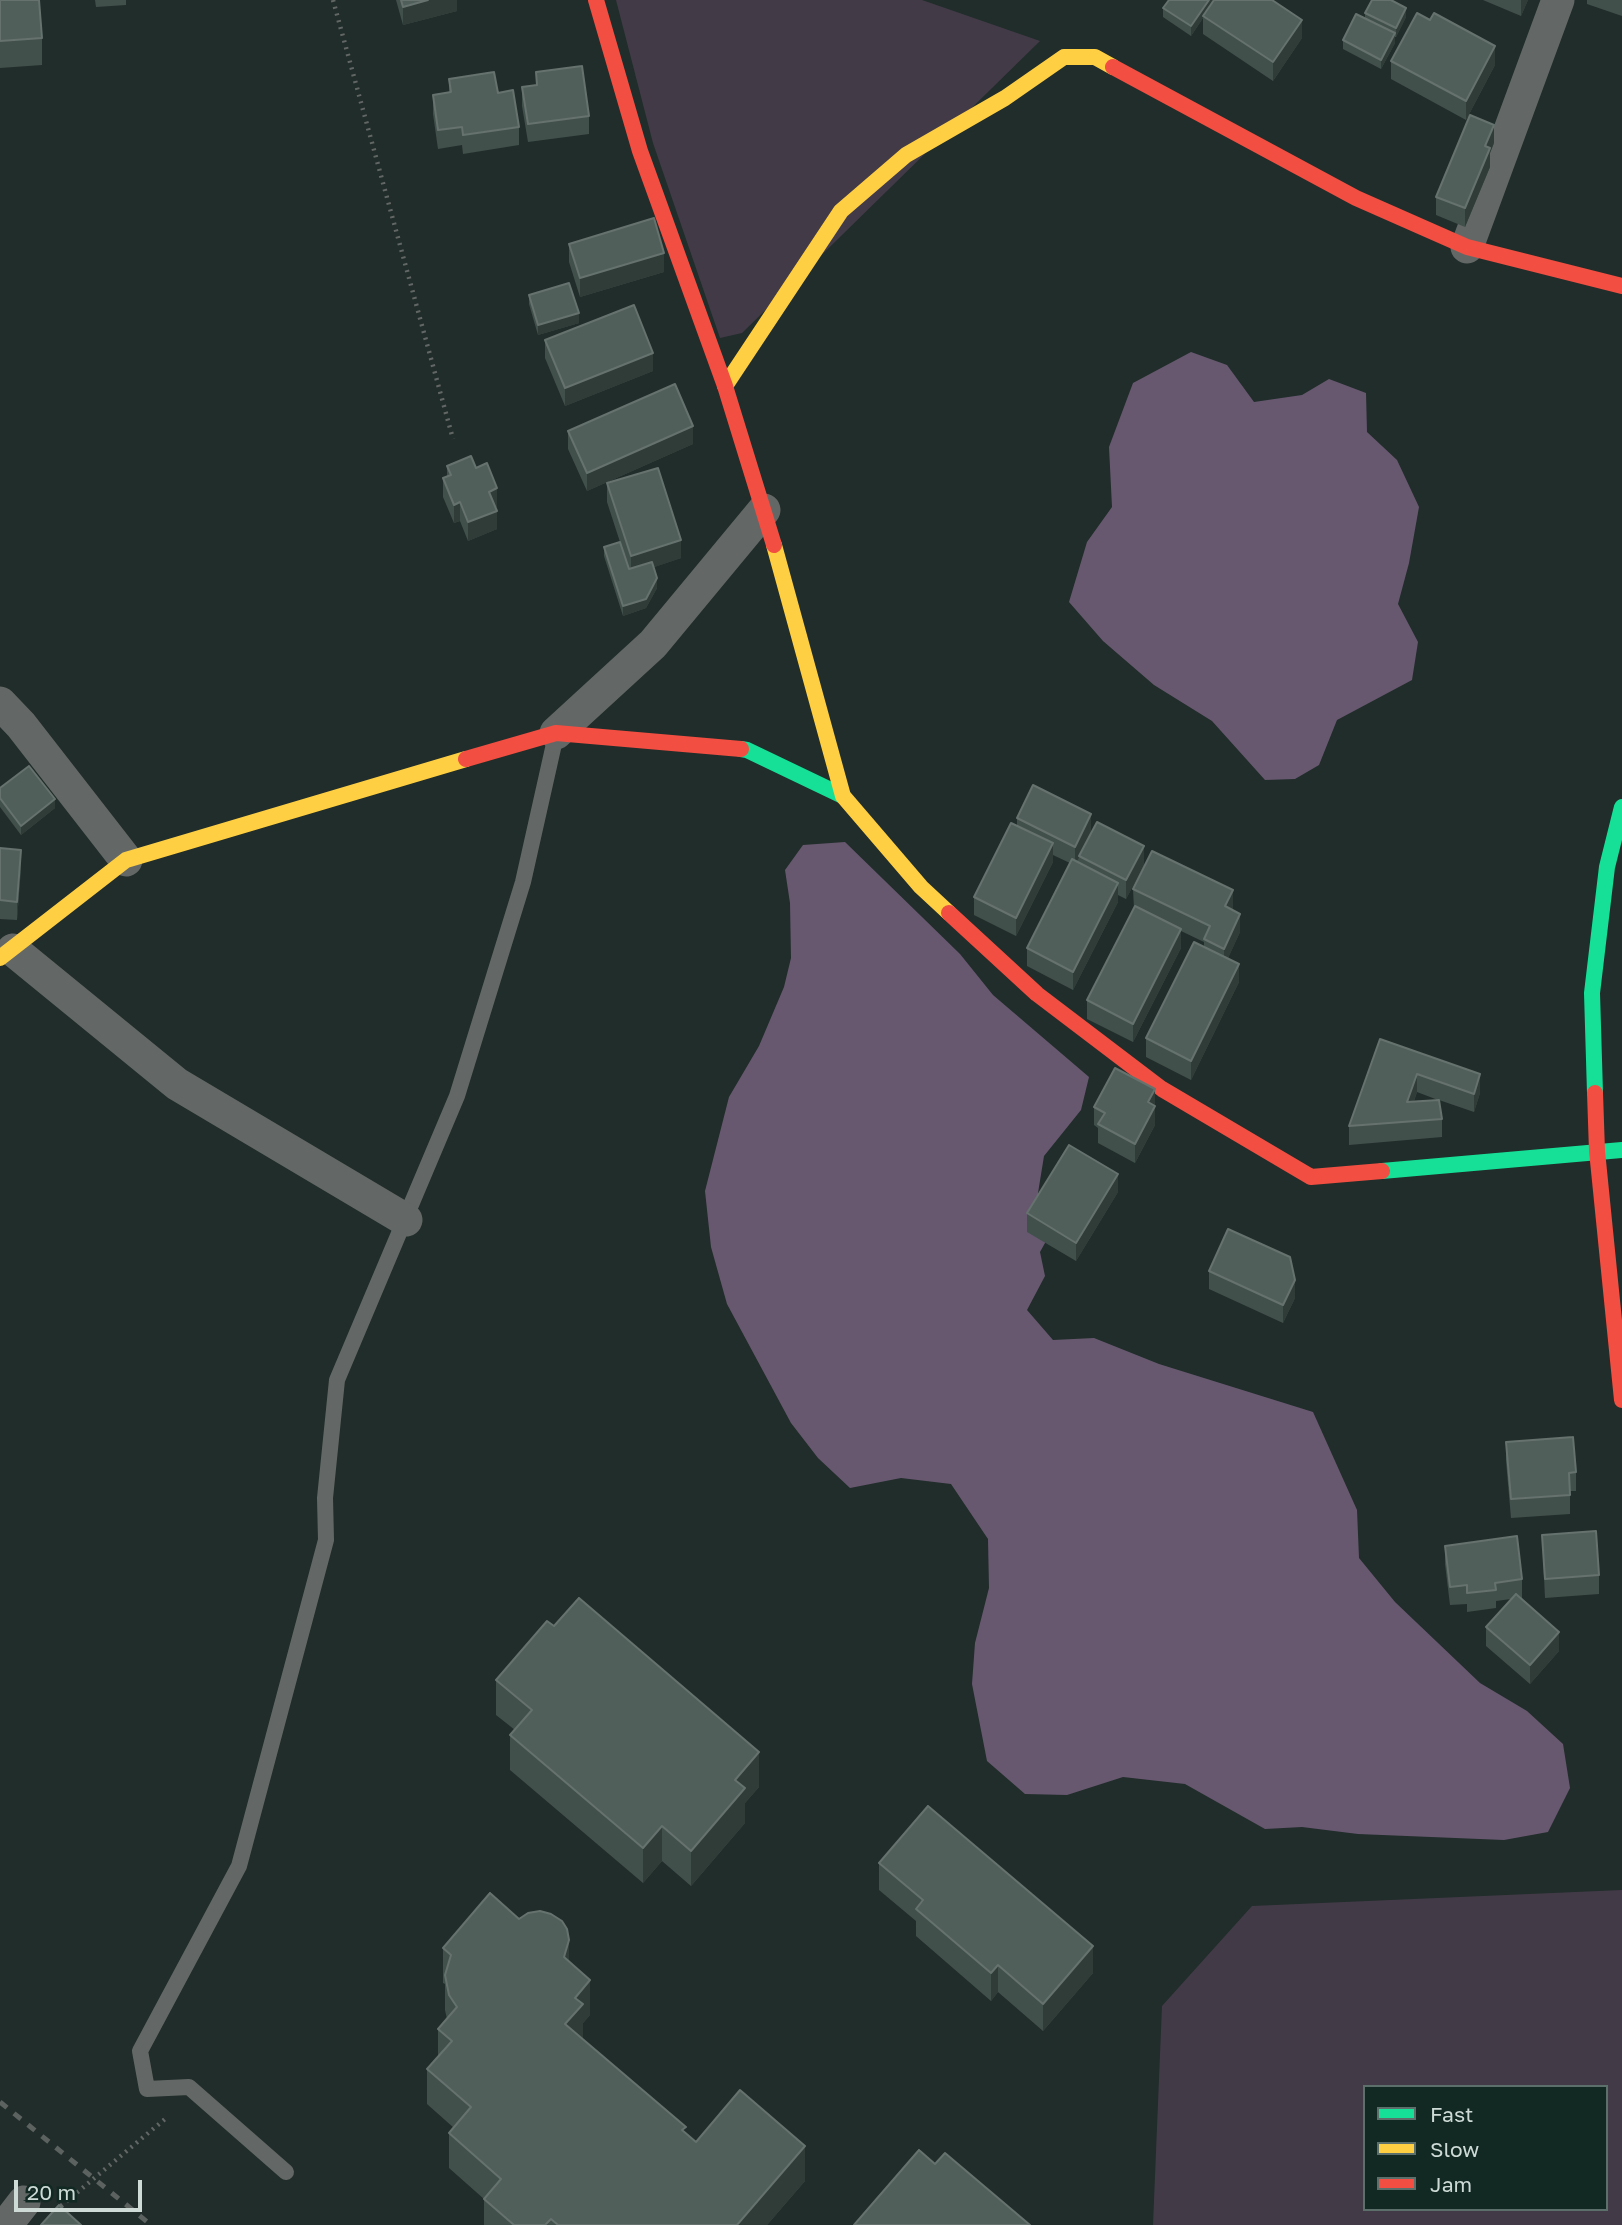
<!DOCTYPE html>
<html>
<head>
<meta charset="utf-8">
<style>
  body { margin:0 }
  #map { position:relative; width:1622px; height:2225px; overflow:hidden; background:#212d2a; font-family:"Golos Text",sans-serif }
  canvas { display:block }
  .legend { position:absolute; left:1363px; top:2085px; width:245px; height:126px; box-sizing:border-box; background:#122823; border:2px solid #5d6f6b; margin:0; padding:9px 12px; list-style:none; font-size:21px; color:#cddad6 }
  .legend li { display:flex; align-items:center; gap:14px; height:35px }
  .legend b { width:35px; border:2px solid #5d6f6b }
  .scale { position:absolute; left:14px; top:2180px; width:128px; height:32px; box-sizing:border-box; border:4px solid #cddad6; border-top:0; padding-left:9px; font-size:21px; line-height:24px; white-space:nowrap; color:#cddad6; -webkit-text-stroke:5px #122823; paint-order:stroke }
</style>
</head>
<body>
<div id="map">
<canvas width="1622" height="2225"></canvas>
<ul class="legend">
<li><b style="height:9px;background:#16e098"></b>Fast</li>
<li><b style="height:9px;background:#ffcf43"></b>Slow</li>
<li><b style="height:9px;background:#f24e42"></b>Jam</li>
</ul>
<div class="scale">20 m</div>
</div>
<script>
const c = document.querySelector('canvas').getContext('2d');
c.lineJoin = 'round';
function fill(path, color) {
  c.fillStyle = color;
  c.fill(path, 'evenodd');
}
function poly(rows) {
  const path = new Path2D();
  for (const r of rows) {
    path.moveTo(r[0], r[1]);
    for (let i = 2; i < r.length; i += 2) path.lineTo(r[i], r[i + 1]);
  }
  return path;
}
function trace(path, color, width, dash) {
  c.strokeStyle = color;
  c.lineWidth = width;
  c.lineCap = dash ? 'butt' : 'round';
  c.setLineDash(dash || []);
  c.stroke(path);
}
const green = poly([
  [616,0,922,0,1040,41,742,333,720,338,653,143],
  [1622,1890,1622,2225,1153,2225,1162,2006,1252,1906],
  [1365,2087,1606,2087,1606,2209,1365,2209]
]);
const forest = poly([
  [1191,352,1227,365,1254,402,1302,395,1329,379,1366,393,1367,432,1397,460,1419,507,1409,563,1398,604,1418,642,1412,680,1337,720,1319,765,1295,779,1265,780,1212,721,1154,685,1103,641,1069,602,1087,542,1112,507,1109,447,1133,383],
  [845,842,960,954,993,995,1089,1077,1081,1110,1044,1156,1038,1193,1055,1225,1040,1252,1045,1276,1027,1310,1053,1340,1094,1338,1159,1364,1313,1412,1357,1510,1359,1558,1395,1602,1480,1683,1527,1711,1563,1744,1570,1788,1548,1832,1504,1840,1358,1834,1302,1827,1265,1829,1185,1784,1123,1777,1067,1795,1025,1794,987,1761,972,1684,975,1643,989,1588,988,1539,951,1484,901,1478,850,1488,818,1458,791,1423,727,1304,711,1247,705,1191,729,1097,759,1046,784,987,791,958,790,903,785,870,803,845]
]);
const path = poly([
  [333,0,453,439],
  [61,2206,165,2119]
]);
const lane = poly([
  [286,2172,189,2087,147,2089,140,2051,239,1866,326,1540,325,1498,337,1380,457,1096,523,882,556,735]
]);
const street = poly([
  [1467,247,1558,0],
  [0,703,21,725,126,860],
  [556,733,653,644,764,510],
  [13,950,177,1084,406,1220],
  [6,2225,24,2202]
]);
const fast = poly([
  [741,749,747,750,843,796],
  [1595,1093,1592,993,1607,867,1622,807],
  [1382,1171,1622,1150]
]);
const slow = poly([
  [725,386,841,211,906,155,1005,98,1064,57,1095,57,1113,67],
  [774,545,843,796,921,887,949,913],
  [0,958,126,860,466,759]
]);
const jam = poly([
  [596,0,640,151,725,386,774,545],
  [1113,67,1356,198,1467,247,1622,286],
  [466,759,556,733,741,749],
  [949,913,1037,994,1162,1089,1311,1177,1382,1171],
  [1595,1093,1597,1151,1622,1400]
]);
const rail = poly([
  [0,2102,151,2225]
]);
const wall = poly([
  [0,0,42,38,42,65,0,68],
  [95,0,126,0,126,5,96,7],
  [396,0,457,0,457,11,403,25],
  [1483,0,1528,0,1521,16],
  [1587,0,1622,0,1622,16,1587,4],
  [1163,8,1302,38,1273,81,1203,34,1203,18,1191,36,1163,17],
  [1365,13,1406,17,1396,37,1395,37,1395,43,1381,69,1343,49,1343,40,1365,18],
  [1430,20,1495,65,1466,120,1391,79,1391,61],
  [536,72,589,116,589,134,528,142,522,106,522,87,536,85],
  [449,79,498,93,519,127,519,145,463,154,462,145,438,149,433,114,433,95,449,92],
  [1494,143,1490,153,1490,167,1465,227,1436,215,1436,197],
  [569,244,664,272,580,297,569,262],
  [529,295,579,323,538,335,529,304],
  [545,340,653,371,565,406,545,358],
  [568,431,693,444,587,491,568,449],
  [447,466,476,468,497,507,495,507,497,529,468,541,460,521,454,523,443,497,443,478,447,477],
  [607,483,681,558,654,567,657,588,646,608,623,616,604,556,604,547,620,542,607,502],
  [0,788,55,808,21,835,0,807],
  [1017,818,1091,832,1144,865,1126,899,1118,895,1118,902,1073,990,1027,966,1027,948,1070,863,1053,855,1053,862,1016,936,974,915,974,897,1017,826],
  [0,848,21,868,17,920,0,919],
  [1133,889,1233,908,1232,910,1240,932,1228,958,1239,982,1191,1080,1146,1057,1146,1038,1204,947,1204,942,1181,931,1181,948,1133,1042,1087,1019,1087,1000,1134,908],
  [1380,1039,1480,1093,1474,1112,1439,1100,1442,1119,1442,1137,1349,1145,1349,1126],
  [1417,1092,1438,1100,1414,1101],
  [1155,1089,1155,1125,1135,1163,1098,1143,1098,1128,1094,1125,1094,1107],
  [1118,1192,1076,1261,1027,1232,1027,1213],
  [1209,1271,1295,1298,1283,1323,1209,1289],
  [1506,1442,1576,1472,1576,1491,1570,1491,1570,1514,1511,1518,1506,1461],
  [1542,1535,1599,1575,1599,1594,1545,1598],
  [1445,1546,1522,1579,1522,1598,1520,1598,1559,1651,1530,1684,1486,1646,1486,1627,1511,1599,1496,1601,1496,1608,1467,1612,1467,1604,1450,1605,1445,1564],
  [496,1680,759,1787,745,1803,745,1823,691,1886,662,1861,643,1883,510,1770,510,1735,515,1730,496,1715],
  [879,1863,1093,1973,1043,2031,998,1992,991,2001,916,1936,916,1921,879,1890],
  [443,1948,569,1962,590,2015,583,2023,583,2039,696,2142,805,2181,767,2225,484,2225,484,2199,449,2168,449,2133,454,2128,427,2104,427,2069,438,2057,438,2029,447,2019,445,2010,445,1984,443,1983]
]);
const shadedWall = poly([
  [428,0,457,0,457,11,403,25,403,7],
  [1209,0,1215,0,1191,36,1191,26],
  [1521,0,1528,0,1521,16],
  [1406,8,1406,17,1396,37,1396,28],
  [1302,20,1302,38,1273,81,1273,62],
  [1395,33,1395,43,1381,69,1381,60],
  [1495,46,1495,65,1466,120,1466,101],
  [1494,125,1494,143,1490,153,1490,167,1465,227,1465,208,1485,146],
  [664,253,664,272,580,297,580,278],
  [579,313,579,323,538,335,538,325],
  [653,353,653,371,565,406,565,388],
  [693,426,693,444,587,491,587,473],
  [497,488,497,507,489,510,489,492],
  [460,502,460,521,454,523,454,505],
  [497,511,497,529,468,541,468,522],
  [681,540,681,558,631,575,631,556],
  [657,578,657,588,646,608,623,616,623,606],
  [55,799,55,808,21,835,21,826],
  [1091,814,1091,832,1075,866,1075,847],
  [1053,843,1053,862,1016,936,1016,918],
  [1144,846,1144,865,1126,899,1126,880],
  [21,850,21,868,17,920,17,902],
  [1118,883,1118,902,1073,990,1073,972],
  [1233,890,1233,908,1225,925,1225,906],
  [1240,914,1240,932,1224,967,1224,949],
  [1181,929,1181,948,1133,1042,1133,1024],
  [1239,964,1239,982,1191,1080,1191,1061],
  [1417,1074,1417,1092,1407,1120,1407,1102],
  [1480,1074,1480,1093,1474,1112,1474,1094],
  [1155,1089,1155,1125,1135,1163,1135,1144,1148,1102],
  [1118,1174,1118,1192,1076,1261,1076,1243],
  [1295,1280,1295,1298,1283,1323,1283,1305],
  [1559,1632,1559,1651,1530,1684,1530,1665],
  [759,1752,759,1787,745,1803,745,1823,691,1886,691,1851,735,1780],
  [662,1826,662,1861,643,1883,643,1848],
  [569,1940,569,1975,564,1957],
  [1093,1946,1093,1973,1043,2031,1043,2004],
  [998,1965,998,1992,991,2001,991,1973],
  [590,1980,590,2015,583,2023,583,2039,565,2024,575,1998],
  [805,2146,805,2181,767,2225,737,2225]
]);
const building = poly([
  [0,0,39,0,42,38,0,41,0,0],
  [401,0,428,0,403,7,401,0],
  [1169,0,1209,0,1191,26,1163,8,1169,0],
  [1214,0,1272,0,1302,20,1273,62,1203,16,1214,0],
  [1372,0,1391,0,1406,8,1396,28,1365,13,1372,0],
  [1417,13,1430,20,1434,13,1495,46,1466,101,1391,61,1417,13],
  [1356,14,1395,33,1381,60,1343,40,1356,14],
  [582,66,589,116,528,124,522,87,537,85,536,72,582,66],
  [494,72,498,93,513,90,519,127,463,135,462,127,438,130,433,95,451,92,449,79,494,72],
  [1470,115,1494,125,1485,146,1490,148,1465,208,1436,197,1470,115],
  [654,218,664,253,580,278,569,244,654,218],
  [569,283,579,313,538,325,529,295,569,283],
  [634,305,653,353,565,388,545,340,634,305],
  [675,384,693,426,587,473,568,431,675,384],
  [471,456,476,468,487,463,497,488,489,492,497,511,468,522,460,502,454,505,443,478,451,475,447,466,471,456],
  [658,468,681,540,631,556,607,483,658,468],
  [620,542,629,569,652,562,657,578,646,599,623,606,604,547,620,542],
  [29,766,55,799,21,826,0,798,0,788,29,766],
  [1033,785,1091,814,1075,847,1017,818,1033,785],
  [1097,822,1144,846,1126,880,1079,856,1097,822],
  [1011,823,1053,843,1016,918,974,897,1011,823],
  [0,848,21,850,17,902,0,900,0,848],
  [1152,851,1233,890,1225,906,1240,914,1224,949,1204,939,1210,926,1133,889,1152,851],
  [1072,859,1118,883,1073,972,1027,948,1072,859],
  [1135,906,1181,929,1133,1024,1087,1000,1135,906],
  [1194,942,1239,964,1191,1061,1146,1038,1194,942],
  [1380,1039,1480,1074,1474,1094,1417,1074,1407,1102,1439,1100,1442,1119,1349,1126,1380,1039],
  [1115,1068,1155,1089,1148,1102,1155,1106,1135,1144,1098,1124,1105,1113,1094,1107,1115,1068],
  [1069,1145,1118,1174,1076,1243,1027,1213,1069,1145],
  [1228,1229,1290,1257,1295,1280,1283,1305,1209,1271,1228,1229],
  [1573,1437,1576,1472,1569,1473,1570,1495,1511,1499,1506,1442,1573,1437],
  [1596,1531,1599,1575,1545,1579,1542,1535,1596,1531],
  [1517,1536,1522,1579,1495,1583,1496,1590,1467,1593,1467,1585,1450,1587,1445,1546,1517,1536],
  [1516,1594,1559,1632,1530,1665,1486,1627,1516,1594],
  [579,1598,759,1752,735,1780,745,1788,691,1851,662,1826,643,1848,510,1735,532,1710,496,1680,547,1621,554,1626,579,1598],
  [928,1806,1093,1946,1043,2004,998,1965,991,1973,916,1909,923,1900,879,1863,928,1806],
  [490,1893,519,1919,528,1913,540,1911,551,1914,562,1921,567,1929,569,1940,564,1957,590,1980,575,1998,583,2004,565,2024,686,2127,682,2130,696,2142,740,2090,805,2146,737,2225,558,2225,551,2219,545,2225,514,2225,484,2199,501,2179,449,2133,471,2107,427,2069,452,2041,438,2029,457,2007,449,1995,445,1975,451,1955,443,1948,490,1893],
  [919,2150,935,2164,945,2153,1030,2225,854,2225,919,2150],
  [59,2205,81,2225,41,2225,59,2205]
]);
fill(green, '#433a48');
fill(forest, '#675870');
trace(path, '#626766', 4.5, [2, 5]);
trace(lane, '#636866', 16);
trace(street, '#636866', 33);
trace(fast, '#16e098', 16);
trace(slow, '#ffcf43', 16);
trace(jam, '#f24e42', 16);
trace(rail, '#5b6260', 5, [9, 9]);
fill(wall, '#42504c');
fill(shadedWall, '#2f3c38');
fill(building, '#515f5b');
trace(building, '#65726e', 2);
</script>
</body>
</html>
